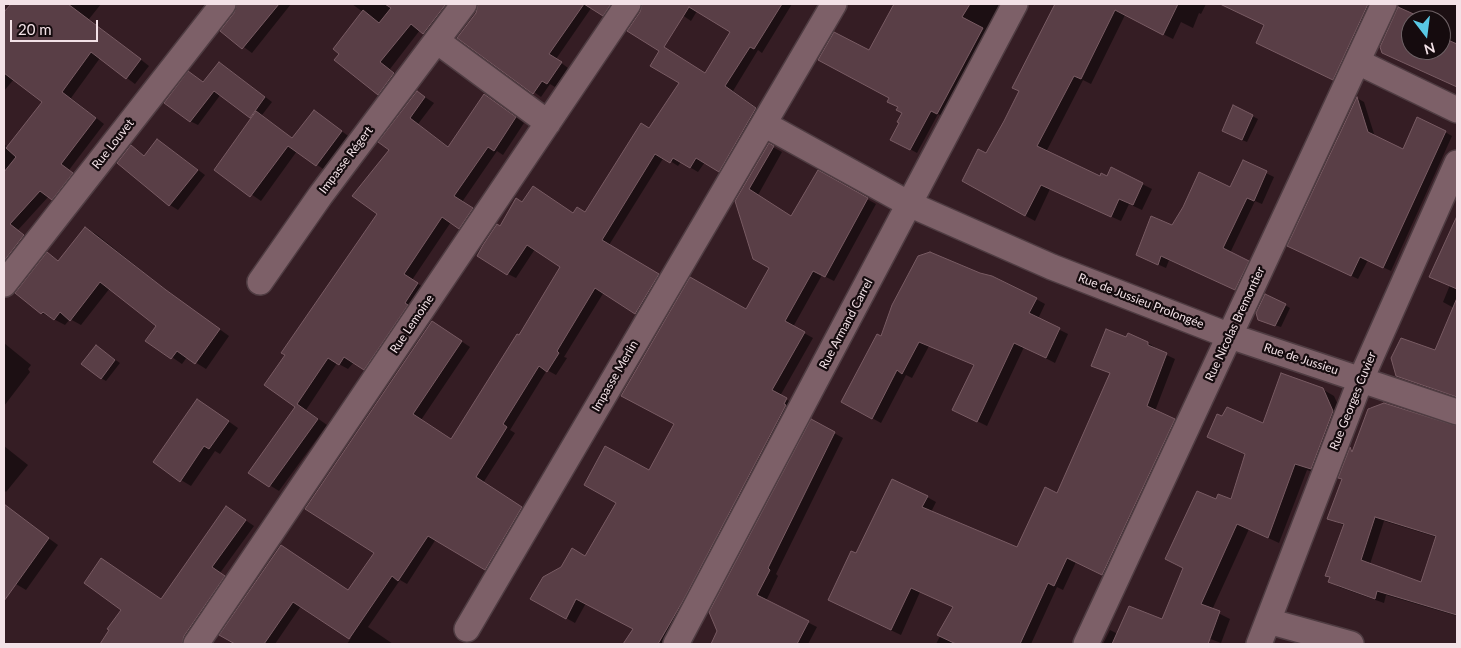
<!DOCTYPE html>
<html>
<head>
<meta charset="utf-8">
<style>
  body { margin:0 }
  #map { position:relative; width:1461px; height:648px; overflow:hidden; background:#351d24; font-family:Lato,sans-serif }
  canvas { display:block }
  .frame { position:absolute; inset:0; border:5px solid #f3e2e7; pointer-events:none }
  .north { position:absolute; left:1401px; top:10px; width:50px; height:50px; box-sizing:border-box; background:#150b0e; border:1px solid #6e6165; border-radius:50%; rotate:165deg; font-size:14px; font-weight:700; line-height:20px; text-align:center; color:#f3e2e7 }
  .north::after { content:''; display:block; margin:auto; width:18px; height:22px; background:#59c8e4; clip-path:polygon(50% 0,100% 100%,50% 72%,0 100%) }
  .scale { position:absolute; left:10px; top:20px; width:88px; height:22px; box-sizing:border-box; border:2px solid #f3e2e7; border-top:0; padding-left:6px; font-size:15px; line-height:18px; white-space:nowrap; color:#f3e2e7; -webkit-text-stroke:4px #150b0e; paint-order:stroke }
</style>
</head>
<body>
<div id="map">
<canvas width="1461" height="648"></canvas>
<div class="frame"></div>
<div class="north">N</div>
<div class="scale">20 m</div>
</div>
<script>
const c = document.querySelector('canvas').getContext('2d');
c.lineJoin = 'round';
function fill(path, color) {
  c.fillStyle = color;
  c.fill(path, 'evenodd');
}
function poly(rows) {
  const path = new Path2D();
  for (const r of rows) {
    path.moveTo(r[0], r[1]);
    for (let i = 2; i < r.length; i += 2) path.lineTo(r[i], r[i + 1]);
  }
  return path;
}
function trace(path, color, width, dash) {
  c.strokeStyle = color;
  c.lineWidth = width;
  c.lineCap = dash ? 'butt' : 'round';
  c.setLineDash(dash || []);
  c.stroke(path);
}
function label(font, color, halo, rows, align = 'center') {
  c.font = font + ' Lato,sans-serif';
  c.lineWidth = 4.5;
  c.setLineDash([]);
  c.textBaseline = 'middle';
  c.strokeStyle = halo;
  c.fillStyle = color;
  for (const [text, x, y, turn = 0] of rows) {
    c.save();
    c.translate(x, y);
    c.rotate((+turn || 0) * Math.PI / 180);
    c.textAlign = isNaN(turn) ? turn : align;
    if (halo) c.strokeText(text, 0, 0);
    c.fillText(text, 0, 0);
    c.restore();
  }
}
const shadow = poly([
  [12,4,101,4,89,19,149,66,135,84,100,58,71,98,104,124,69,170,81,179,62,204,49,196,18,230,33,241,4,279,4,144,8,147,43,102,14,79,4,91,4,17,12,7,11,6],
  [243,4,291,4,252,53,222,31],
  [352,4,435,4,451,16,434,39,420,30,390,69,404,80,389,100,378,94,363,12],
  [479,4,594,4,556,59,568,68,555,87,550,84,541,97,458,37,477,13],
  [666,4,792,4,762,53,758,50,733,91,764,113,727,175,705,162,698,172,681,162,678,166,664,157,609,245,666,280,644,318,604,292,564,357,567,358,556,375,547,370,510,430,515,433,483,483,529,513,493,574,436,539,407,584,400,580,368,627,393,644,347,644,351,638,301,606,275,644,237,644,221,635,282,546,349,592,375,552,307,509,440,327,470,347,421,420,452,440,544,298,562,266,535,249,516,278,508,274,500,228,523,204,574,214,586,214,650,129,705,75,732,32,697,11,691,21],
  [889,4,1005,4,945,117,938,114,917,153,892,139,901,123,903,113,891,98,869,52,894,6],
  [1058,4,1206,4,1201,14,1199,13,1193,28,1181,22,1173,39,1125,15,1091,84,1083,80,1046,152,1100,177,1108,178,1112,169,1152,189,1142,210,1129,204,1121,221,1050,189,1035,221,963,181,986,155,1021,91,1027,60],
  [1257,4,1375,4,1339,82,1264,45,1266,25,1251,17],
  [1399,4,1457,4,1457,87,1389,56],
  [1411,20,1441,20,1441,50,1411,50],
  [227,68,272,102,262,115,293,139,314,111,351,138,326,171,297,151,261,201,215,169,253,118,221,94,198,125,190,121,204,83],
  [417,92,434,103,418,124,449,147,484,95,524,123,503,155,497,151,462,202,481,214,469,233,451,222,412,280,426,289,373,374,354,362,348,369,337,363,306,410,327,425,279,491,250,473,297,406,266,385,378,213,390,150],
  [1357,98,1364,102,1375,137,1404,150,1445,132,1452,136,1391,271,1368,260,1358,279,1296,249],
  [1234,107,1258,119,1247,142,1228,134],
  [165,145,205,175,178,210,170,205,119,162,139,151,145,157],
  [769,145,782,152,758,195,792,217,818,172,876,204,834,281,822,275,793,327,813,338,780,396,796,405,670,644,625,644,634,629,586,603,575,623,532,599,586,558,649,472,770,268,736,201],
  [1243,162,1274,177,1262,204,1255,201,1230,253,1256,266,1243,293,1169,260,1166,268,1137,255,1172,226,1231,188],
  [1457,217,1457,389,1401,371,1436,352,1454,308,1443,302,1450,285,1430,276],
  [85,228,96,234,176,298,229,336,206,369,187,357,182,364,147,340,158,326,110,288,81,325,70,319,65,325,42,313,47,254,59,261],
  [1036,299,1045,304,1038,319,1068,334,1055,363,1024,347,987,426,963,414,976,365,929,346,912,378,906,375,881,423,852,407,882,338],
  [1285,305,1290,308,1281,327,1265,322],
  [1127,339,1148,343,1156,348,1156,350,1175,359,1155,411,1183,425,1111,579,1076,562,1063,590,1057,587,1031,644,936,644,955,607,920,592,901,635,838,605,856,555,927,497,936,502,931,512,1018,548,1058,494,1111,374,1092,365],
  [4,343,31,365,28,369,30,372,4,406],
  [101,350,120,363,106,381,101,378],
  [1322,389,1334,396,1344,418,1322,475,1307,470,1279,543,1249,529,1212,610,1230,619,1221,643,1195,633,1190,644,1103,644,1110,630,1118,634,1163,620,1217,501,1231,501,1246,455,1209,437,1264,425],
  [198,400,238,428,220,454,215,451,191,486,181,480],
  [1370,407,1457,436,1457,616,1386,595,1384,603,1339,587,1330,582,1331,578,1327,576,1345,526,1328,518,1343,480,1340,478,1351,449,1354,451],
  [1384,521,1436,537,1422,583,1370,564],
  [812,421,843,438,776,574,778,576,766,601,817,627,808,644,784,644,752,628,743,644,723,644,711,612],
  [4,446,28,465,6,492,4,490],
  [235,513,254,526,220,573,233,582,192,644,117,644,106,637,162,600],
  [22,519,58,545,26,590,16,584,4,600,4,543]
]);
const building = poly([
  [11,4,68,4,141,59,126,79,91,52,62,92,96,118,61,164,73,173,52,200,40,191,10,224,24,235,4,261,4,172,16,157,6,148,42,102,4,73,4,12,11,4],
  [237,4,279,4,242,49,220,31,234,13,237,4],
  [385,4,446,4,423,34,411,24,380,62,394,73,378,95,334,60,339,54,333,49,363,10,379,23,391,8,385,4],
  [478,4,584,4,549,54,562,62,547,84,542,81,533,94,457,38,476,13,478,4],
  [584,4,611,4,603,16,584,4],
  [642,4,782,4,754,49,750,47,725,86,756,108,719,172,696,158,690,168,673,158,670,163,655,154,602,240,659,274,635,314,595,288,557,351,559,353,547,372,539,366,503,424,507,427,476,477,522,507,485,570,428,536,398,581,392,576,349,639,293,602,264,644,235,644,219,635,281,545,348,590,374,553,305,509,432,321,462,341,413,414,451,439,517,334,519,335,560,267,527,245,507,275,477,256,483,245,497,224,500,226,516,198,522,202,533,186,573,213,577,207,585,212,641,123,649,128,679,83,650,66,659,51,627,31,640,12,642,4],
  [689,7,730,32,705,73,664,47,689,7],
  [894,4,970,4,962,17,983,28,937,114,931,111,910,150,890,140,899,123,897,122,902,113,896,110,898,107,887,102,889,98,818,60,834,32,869,50,894,4],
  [1055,4,1178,4,1163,35,1115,10,1081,79,1074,76,1037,146,1100,176,1101,173,1107,176,1111,167,1143,183,1133,205,1119,199,1111,217,1041,185,1025,216,962,181,978,149,986,153,1004,121,1019,91,1012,88,1055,4],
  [1220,4,1368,4,1333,80,1256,43,1264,25,1220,4],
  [1398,7,1418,16,1416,20,1411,20,1411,50,1441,50,1441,37,1457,44,1457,87,1382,53,1380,47,1398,7],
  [219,62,265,97,250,118,214,91,190,122,164,103,188,71,203,82,219,62],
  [417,91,425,97,410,118,448,147,484,94,516,117,494,151,488,147,454,196,473,208,459,229,442,217,404,274,418,283,405,303,408,305,364,370,344,357,339,365,328,358,297,404,318,419,269,487,248,473,295,407,264,385,285,355,281,353,377,214,352,196,389,150,378,142,417,91],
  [1357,97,1368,132,1403,149,1417,117,1446,131,1383,268,1360,257,1351,276,1287,246,1357,97],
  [1233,105,1253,115,1242,140,1222,131,1233,105],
  [314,110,342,131,316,166,288,146,250,197,214,170,256,111,292,138,314,110],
  [157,139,198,170,169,206,117,163,131,145,144,156,157,139],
  [769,143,774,146,749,189,791,216,818,170,868,198,825,277,813,271,785,321,805,332,772,390,787,398,784,404,786,405,684,599,658,644,623,644,633,629,576,599,566,619,530,599,543,577,561,567,572,548,585,556,616,503,584,485,605,446,649,470,674,424,621,396,690,277,746,309,769,268,753,259,735,201,769,143],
  [1243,160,1267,171,1254,201,1247,198,1223,248,1249,261,1235,290,1161,256,1158,265,1136,255,1151,216,1172,225,1183,207,1199,172,1230,187,1243,160],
  [1457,216,1457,289,1429,277,1457,216],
  [85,227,166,290,220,329,195,364,177,351,171,359,145,341,156,326,100,282,70,321,60,312,54,320,43,312,41,314,15,293,47,252,58,261,85,227],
  [930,252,980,273,992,276,1037,298,1029,313,1060,328,1046,358,1014,343,977,422,952,410,974,365,919,342,902,374,897,370,872,419,841,402,877,334,881,336,892,305,918,256,930,252],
  [1265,294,1286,304,1275,326,1258,320,1256,313,1265,294],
  [1457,298,1457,397,1396,376,1391,358,1401,338,1435,350,1457,298],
  [1106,329,1126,337,1128,333,1148,342,1148,345,1167,353,1147,406,1175,419,1102,575,1067,558,1054,586,1048,583,1020,644,956,644,937,635,953,607,911,588,891,630,828,600,851,551,856,553,892,479,928,496,922,507,1017,547,1045,487,1057,493,1110,373,1091,366,1106,329],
  [96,345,115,360,101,379,81,364,96,345],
  [1281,373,1323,388,1333,411,1311,469,1295,464,1268,538,1237,524,1201,604,1220,611,1208,644,1112,644,1129,606,1162,619,1183,568,1165,559,1197,491,1216,499,1218,494,1231,499,1245,454,1207,437,1217,414,1222,416,1227,407,1263,423,1281,373],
  [197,399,229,421,209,449,204,446,180,482,153,462,197,399],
  [1384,403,1457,426,1457,615,1377,591,1375,599,1328,582,1330,577,1325,576,1344,524,1327,519,1342,479,1338,478,1350,447,1352,452,1368,409,1384,403],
  [1375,517,1436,536,1421,582,1361,560,1375,517],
  [811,419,835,432,768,568,770,570,757,595,809,621,797,644,711,644,717,631,709,612,811,419],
  [4,504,49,538,4,601,4,504],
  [226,506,246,520,212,567,225,576,184,636,182,644,100,644,109,630,107,629,121,610,84,583,101,558,161,599,226,506]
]);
const minor = poly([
  [437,41,548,123],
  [1358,62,1457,110],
  [764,124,909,204,1052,267,1230,336,1457,412],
  [260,282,320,196,464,4],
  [4,284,223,4],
  [1268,621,1351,644],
  [467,629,834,4],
  [196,644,628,4],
  [676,644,1015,4],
  [1086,644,1384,4],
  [1259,644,1361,379,1457,163]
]);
const streetNames = [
  ["Rue Louvet",113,144,-52],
  ["Impasse Régert",346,160,-53],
  ["Rue de Jussieu Prolongée",1141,301,21],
  ["Rue Lemoine",412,324,-56],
  ["Rue Armand Carrel",846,324,-62],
  ["Rue Nicolas Bremontier",1235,324,-65],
  ["Rue de Jussieu",1301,359,18],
  ["Impasse Merlin",615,376,-60],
  ["Rue Georges Cuvier",1353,401,-68]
];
fill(shadow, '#0007');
fill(building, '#593e46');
trace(building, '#785b63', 1);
trace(minor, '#4f3c42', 28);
trace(minor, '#7d6068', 25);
label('12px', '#f3e2e7', '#150b0e', streetNames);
</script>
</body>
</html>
